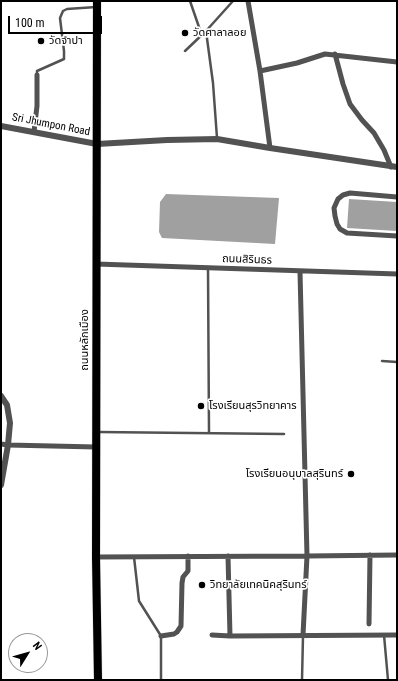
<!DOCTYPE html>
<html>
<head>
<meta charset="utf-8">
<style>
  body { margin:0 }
  #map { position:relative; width:398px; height:681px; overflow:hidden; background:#fff; font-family:"Roboto Condensed",sans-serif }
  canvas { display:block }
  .frame { position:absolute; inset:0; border:2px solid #000; pointer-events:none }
  .north { position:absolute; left:8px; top:633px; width:40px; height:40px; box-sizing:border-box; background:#fff; border:1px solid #999; border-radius:50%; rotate:53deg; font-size:11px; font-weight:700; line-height:16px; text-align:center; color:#000 }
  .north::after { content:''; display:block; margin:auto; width:14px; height:18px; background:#000; clip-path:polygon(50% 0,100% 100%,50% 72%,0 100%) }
  .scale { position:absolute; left:8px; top:16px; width:94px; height:18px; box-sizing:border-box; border:2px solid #000; border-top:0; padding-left:5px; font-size:12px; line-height:14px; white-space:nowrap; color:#000; -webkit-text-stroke:3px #fff; paint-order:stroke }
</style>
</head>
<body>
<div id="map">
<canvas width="398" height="681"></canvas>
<div class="frame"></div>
<div class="north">N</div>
<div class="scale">100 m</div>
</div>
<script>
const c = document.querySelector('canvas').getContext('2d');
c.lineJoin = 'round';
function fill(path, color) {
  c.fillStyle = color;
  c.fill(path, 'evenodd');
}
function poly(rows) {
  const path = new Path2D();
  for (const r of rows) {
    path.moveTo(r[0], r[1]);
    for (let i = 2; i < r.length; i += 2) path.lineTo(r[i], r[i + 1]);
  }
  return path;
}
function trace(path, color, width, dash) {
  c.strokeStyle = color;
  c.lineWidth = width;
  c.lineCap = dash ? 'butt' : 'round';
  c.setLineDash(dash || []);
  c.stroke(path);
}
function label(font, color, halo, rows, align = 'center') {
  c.font = font + ' "Roboto Condensed","Noto Sans Thai",sans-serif';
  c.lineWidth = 3.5;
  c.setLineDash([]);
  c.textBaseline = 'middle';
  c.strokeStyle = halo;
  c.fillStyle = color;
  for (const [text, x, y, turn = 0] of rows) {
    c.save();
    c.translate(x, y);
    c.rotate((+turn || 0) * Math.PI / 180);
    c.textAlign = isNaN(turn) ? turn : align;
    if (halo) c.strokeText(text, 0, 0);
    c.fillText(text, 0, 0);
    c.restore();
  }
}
const water = poly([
  [166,194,279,198,275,244,162,238,159,232,160,202],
  [349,199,397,202,397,231,347,228]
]);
const service = poly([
  [190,1,200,30,206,31,213,83,217,138],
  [185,51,206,31,233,1],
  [37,75,37,71,64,59,64,51,60,18,63,11,67,9,96,7],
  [208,268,209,433],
  [382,361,397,362],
  [98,432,284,434],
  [134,557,139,601,161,636,161,680],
  [384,635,388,680],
  [302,680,303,636]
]);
const minor = poly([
  [248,1,260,71,270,148],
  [335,54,343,84,350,104,362,120,374,133,384,150,391,167],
  [260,71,297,63,325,54,397,62],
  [34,132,37,106,37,75],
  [397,197,350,193,343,195,338,199,334,208,335,216,337,224,340,229,347,233,397,236],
  [96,264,397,274],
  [300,272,307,556,303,635],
  [1,444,8,445,96,447],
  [228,556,230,636],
  [96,557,307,556,397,555],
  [369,624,370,555],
  [212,635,230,636,397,635],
  [161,636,174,634,177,632,181,626,182,583,183,577,188,571,188,556]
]);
const tertiary = poly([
  [1,126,97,144,167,140,217,139,270,148,397,167],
  [1,396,7,405,10,423,8,445,1,485]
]);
const primary = poly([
  [97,1,96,557,98,680]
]);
const markers = [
  [185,33,4,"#000"],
  [41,41,4,"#000"],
  [201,406,4,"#000"],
  [351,474,4,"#000"],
  [202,585,4,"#000"]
];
const poiNames = [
  ["วัดศาลาลอย",193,33],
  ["วัดจำปา",49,41],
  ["โรงเรียนสุรวิทยาคาร",209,406],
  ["โรงเรียนอนุบาลสุรินทร์",343,474,"right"],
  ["วิทยาลัยเทคนิคสุรินทร์",210,585]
];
const streetNames = [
  ["Sri Jhumpon Road",51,125,11],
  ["ถนนสิรินธร",247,260,2],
  ["ถนนหลักเมือง",85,340,-90]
];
fill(water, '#a0a0a0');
trace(primary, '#dbdbdb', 9);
trace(service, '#525252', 2.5);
trace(minor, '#525252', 5);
trace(tertiary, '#525252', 6);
trace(primary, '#000', 8);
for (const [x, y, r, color] of markers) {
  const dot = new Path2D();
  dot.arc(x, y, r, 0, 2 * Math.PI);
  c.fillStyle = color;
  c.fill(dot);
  trace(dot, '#fff', 1.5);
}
label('11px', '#000', '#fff', poiNames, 'left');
label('11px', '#000', '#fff', streetNames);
</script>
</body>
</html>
